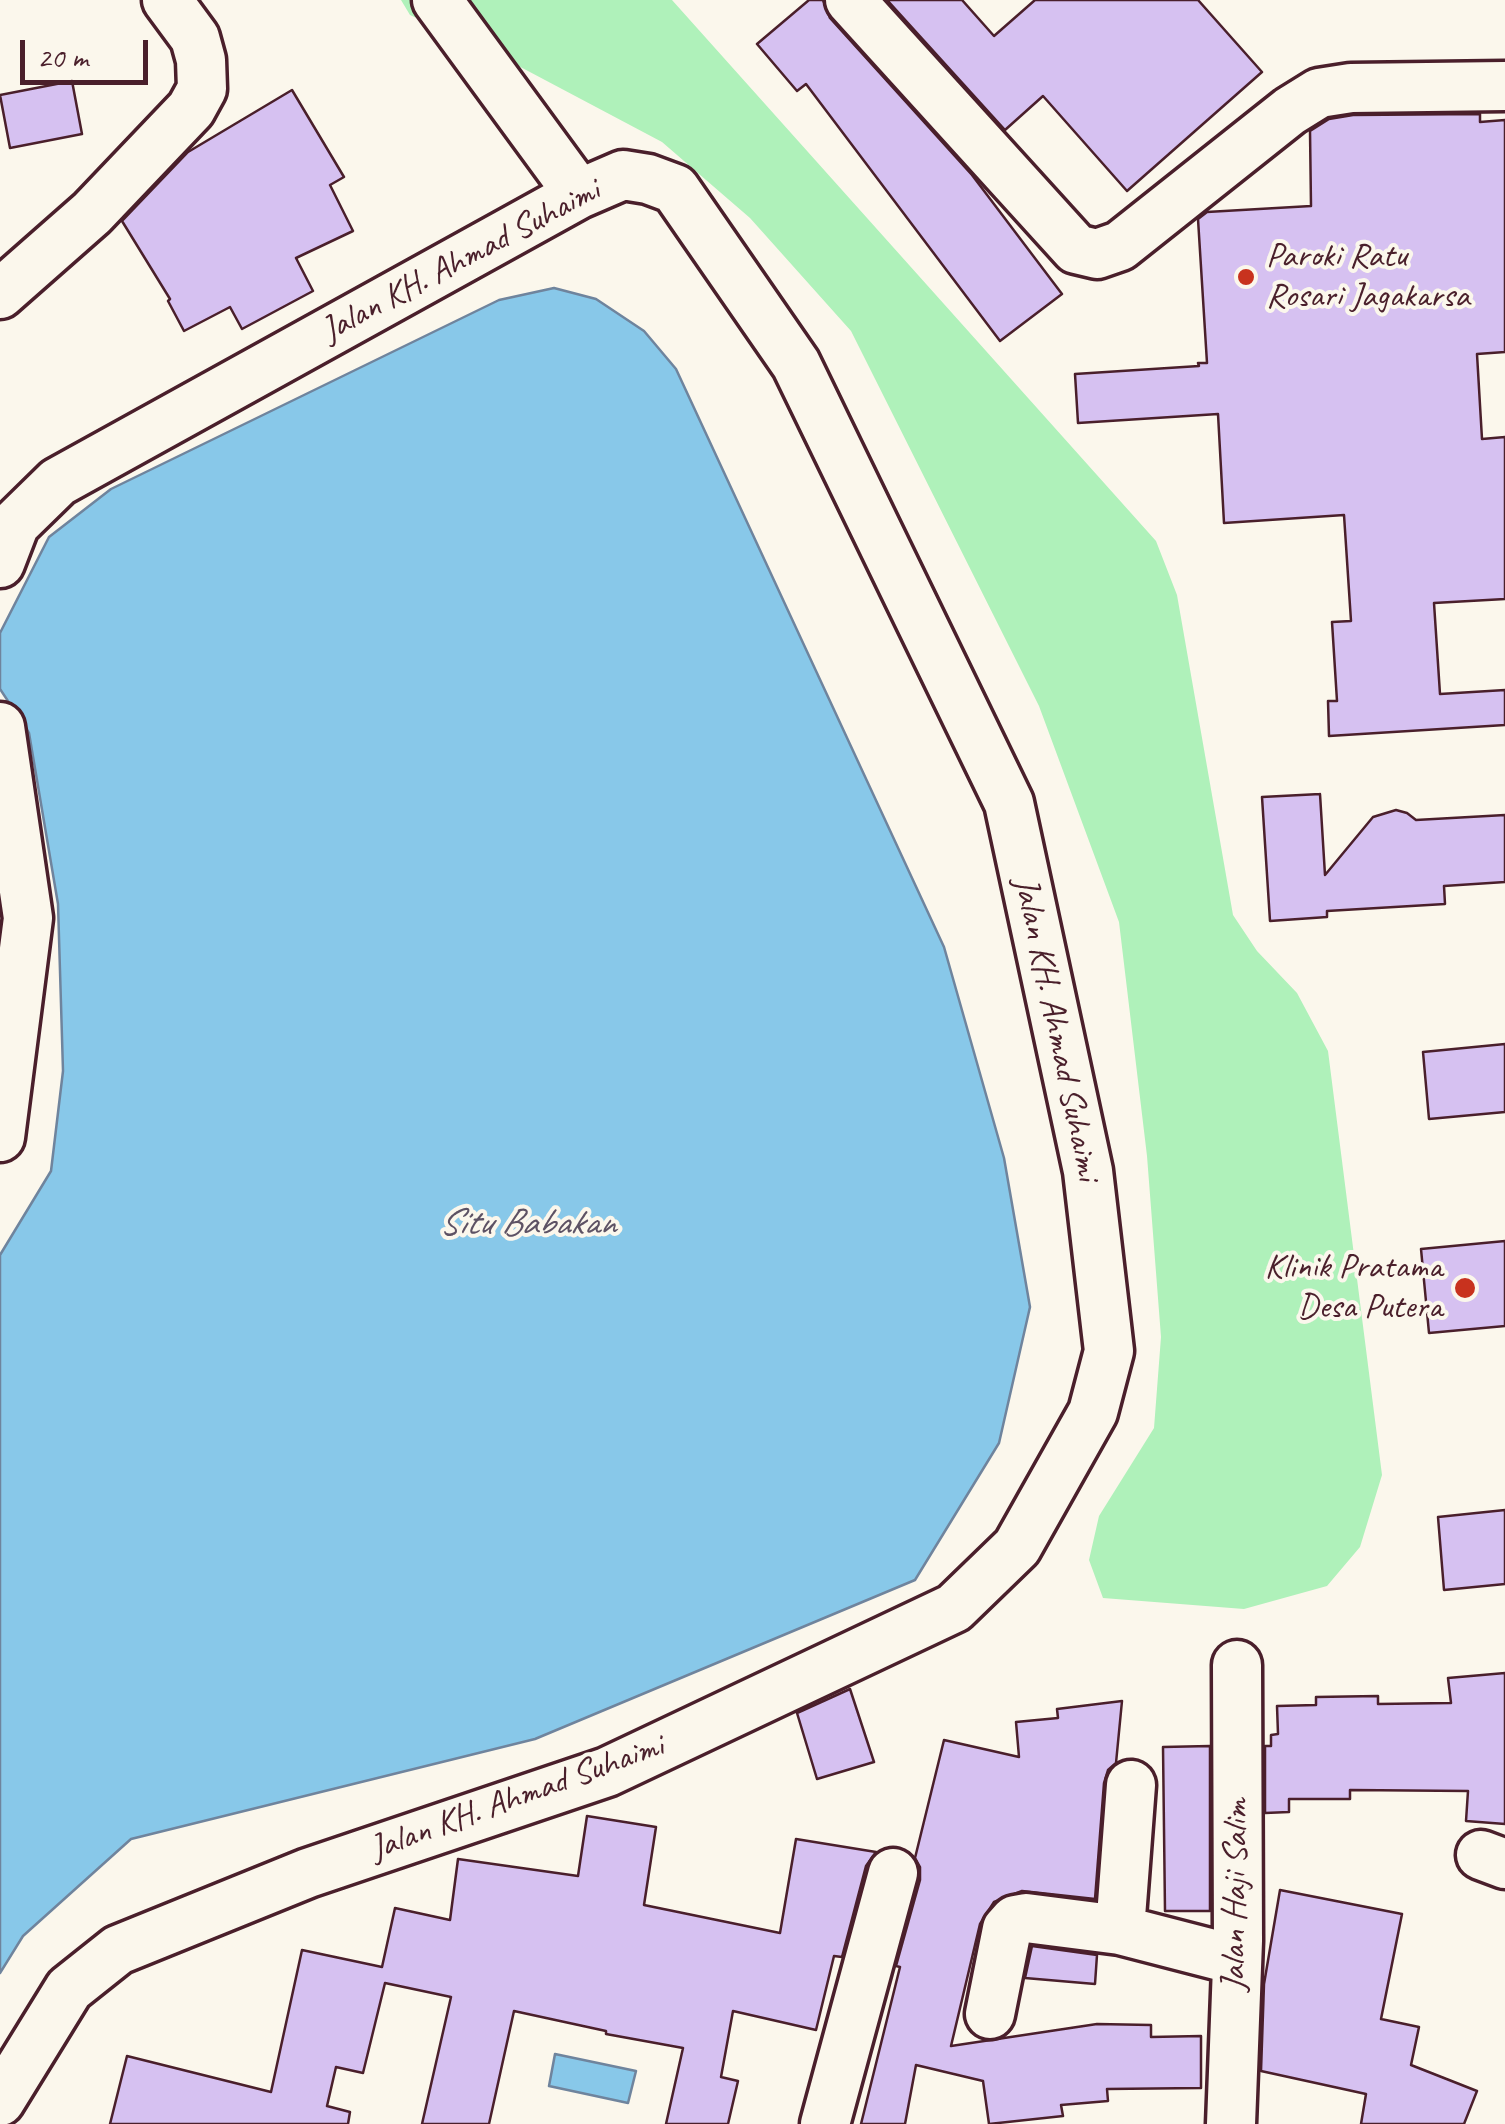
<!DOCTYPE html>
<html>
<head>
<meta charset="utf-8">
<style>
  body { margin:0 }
  #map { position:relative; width:1505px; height:2124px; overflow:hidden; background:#fbf7ec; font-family:Caveat,sans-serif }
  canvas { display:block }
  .scale { position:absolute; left:20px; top:40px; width:128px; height:45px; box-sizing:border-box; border:5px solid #4a1f2b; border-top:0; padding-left:12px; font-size:30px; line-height:35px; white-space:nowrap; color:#4a1f2b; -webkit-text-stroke:8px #fbf7ec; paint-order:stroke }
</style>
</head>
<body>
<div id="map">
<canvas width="1505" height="2124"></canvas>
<div class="scale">20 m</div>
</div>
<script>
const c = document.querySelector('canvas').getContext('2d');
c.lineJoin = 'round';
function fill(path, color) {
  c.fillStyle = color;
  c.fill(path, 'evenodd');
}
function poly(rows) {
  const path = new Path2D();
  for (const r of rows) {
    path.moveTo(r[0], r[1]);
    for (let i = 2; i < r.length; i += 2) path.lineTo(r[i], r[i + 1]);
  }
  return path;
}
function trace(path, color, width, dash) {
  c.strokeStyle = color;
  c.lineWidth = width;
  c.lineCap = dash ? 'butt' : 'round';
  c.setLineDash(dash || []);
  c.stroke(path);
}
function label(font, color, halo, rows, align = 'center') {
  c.font = font + ' Caveat,sans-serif';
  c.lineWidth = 8;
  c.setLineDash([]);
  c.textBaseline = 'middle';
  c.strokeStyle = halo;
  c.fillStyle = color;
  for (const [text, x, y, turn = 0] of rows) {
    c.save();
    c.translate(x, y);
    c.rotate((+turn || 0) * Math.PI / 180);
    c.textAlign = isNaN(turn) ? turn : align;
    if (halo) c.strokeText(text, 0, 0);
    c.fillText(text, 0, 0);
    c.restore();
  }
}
const green = poly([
  [401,0,672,0,1156,541,1177,595,1233,915,1257,951,1297,993,1328,1051,1382,1475,1360,1547,1327,1586,1244,1609,1103,1598,1089,1560,1099,1516,1154,1428,1161,1337,1147,1156,1119,922,1039,706,851,331,750,218,662,142,494,53,410,15]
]);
const water = poly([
  [554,288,596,299,644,331,676,369,944,947,1004,1158,1030,1307,999,1443,915,1580,535,1739,131,1839,23,1936,0,1973,0,1255,51,1171,63,1071,58,904,29,733,0,689,0,633,49,537,111,489,499,300,554,288],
  [555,2054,636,2071,628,2103,549,2086,555,2054]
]);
const building = poly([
  [809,0,823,0,830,18,972,175,1062,294,1000,341,806,84,797,91,757,44,809,0],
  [887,0,962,0,994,36,1035,0,1198,0,1262,72,1127,191,1043,96,1005,130,887,0],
  [72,81,82,134,10,148,0,95,72,81],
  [292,90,344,177,330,185,353,231,296,258,313,291,242,329,230,307,184,331,168,301,170,299,122,221,188,152,292,90],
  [1480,114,1480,122,1505,120,1505,352,1477,354,1482,439,1505,437,1505,599,1434,603,1440,694,1505,690,1505,725,1329,736,1328,701,1337,701,1332,622,1351,621,1344,515,1224,523,1218,414,1078,423,1075,374,1199,366,1198,363,1207,363,1198,219,1207,212,1311,206,1310,131,1329,119,1353,115,1480,114],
  [1320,794,1325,875,1373,817,1396,810,1407,813,1416,820,1505,815,1505,882,1444,886,1445,904,1327,911,1327,917,1270,921,1262,797,1320,794],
  [1505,1044,1505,1112,1429,1119,1423,1052,1505,1044],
  [1505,1241,1505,1326,1429,1333,1421,1249,1505,1241],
  [1505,1510,1505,1584,1444,1590,1438,1517,1505,1510],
  [1505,1673,1505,1824,1466,1821,1468,1791,1350,1790,1350,1799,1289,1799,1289,1812,1265,1813,1265,1746,1271,1746,1271,1735,1278,1734,1277,1706,1316,1705,1316,1697,1378,1696,1378,1704,1451,1703,1448,1678,1505,1673],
  [850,1689,874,1762,817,1779,797,1713,850,1689],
  [1122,1701,1116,1763,1108,1770,1104,1783,1095,1899,1022,1891,994,1902,980,1924,951,2046,1097,2024,1151,2025,1151,2037,1201,2036,1201,2088,1107,2089,1108,2101,1061,2105,1063,2116,989,2124,983,2081,916,2065,905,2124,861,2124,900,1967,896,1966,920,1880,920,1867,915,1858,944,1740,1019,1757,1016,1722,1058,1718,1057,1709,1122,1701],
  [1210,1746,1210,1911,1165,1911,1163,1747,1210,1746],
  [587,1816,656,1827,644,1905,780,1933,796,1839,876,1852,866,1866,842,1957,834,1956,816,2030,733,2011,721,2077,738,2081,728,2124,666,2124,683,2048,606,2034,606,2031,514,2011,489,2124,422,2124,451,1997,385,1983,363,2073,336,2067,327,2106,350,2112,348,2124,110,2124,127,2056,271,2092,302,1950,382,1967,395,1908,450,1920,458,1859,578,1876,587,1816],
  [1280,1890,1402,1914,1381,2019,1419,2027,1411,2065,1477,2091,1464,2124,1361,2124,1366,2094,1261,2071,1264,1984,1280,1890],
  [1032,1946,1097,1955,1095,1984,1025,1978,1032,1946]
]);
const minor = poly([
  [437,0,579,194],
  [850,0,1076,249,1097,254,1120,246,1290,111,1319,93,1351,88,1505,86],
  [0,294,92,213,191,109,202,89,201,60,195,38,167,0],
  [0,563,15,524,58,482,579,194,623,175,648,179,675,189,796,364,1009,803,1088,1171,1109,1351,1093,1412,1017,1547,954,1608,607,1772,308,1873,118,1950,69,1989,0,2101],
  [0,727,28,918,0,1137],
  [1481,1855,1505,1864],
  [1120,1930,1131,1785],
  [990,2014,1007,1929,1015,1920,1026,1918,1120,1930,1236,1960],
  [825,2124,893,1873],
  [1231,2124,1238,1941,1237,1665]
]);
const markers = [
  [1246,277,10,"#c8321e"],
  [1465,1288,12,"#c8321e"]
];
const poiNames = [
  ["Paroki Ratu",1266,257],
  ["Rosari Jagakarsa",1266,297],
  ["Klinik Pratama",1442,1268,"right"],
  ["Desa Putera",1442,1308,"right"]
];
const streetNames = [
  ["Jalan KH. Ahmad Suhaimi",461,261,-28],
  ["Jalan KH. Ahmad Suhaimi",1056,1029,78],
  ["Jalan KH. Ahmad Suhaimi",517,1798,-20],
  ["Jalan Haji Salim",1236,1895,-89]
];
const waterNames = [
  ["Situ Babakan",527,1224]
];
fill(green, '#aff1ba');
fill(water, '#88c8e9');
trace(water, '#6f849d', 2.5);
fill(building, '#d6c1f1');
trace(building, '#4a1f2b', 2.5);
trace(minor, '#4a1f2b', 55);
trace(minor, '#fbf7ec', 48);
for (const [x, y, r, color] of markers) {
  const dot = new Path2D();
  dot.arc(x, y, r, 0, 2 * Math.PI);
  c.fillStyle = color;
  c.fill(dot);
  trace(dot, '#fbf7ec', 4);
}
label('35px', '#4a1f2b', '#fbf7ec', poiNames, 'left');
label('35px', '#4a1f2b', '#fbf7ec', streetNames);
label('italic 38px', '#5d5264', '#fbf7ec', waterNames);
</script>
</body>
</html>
